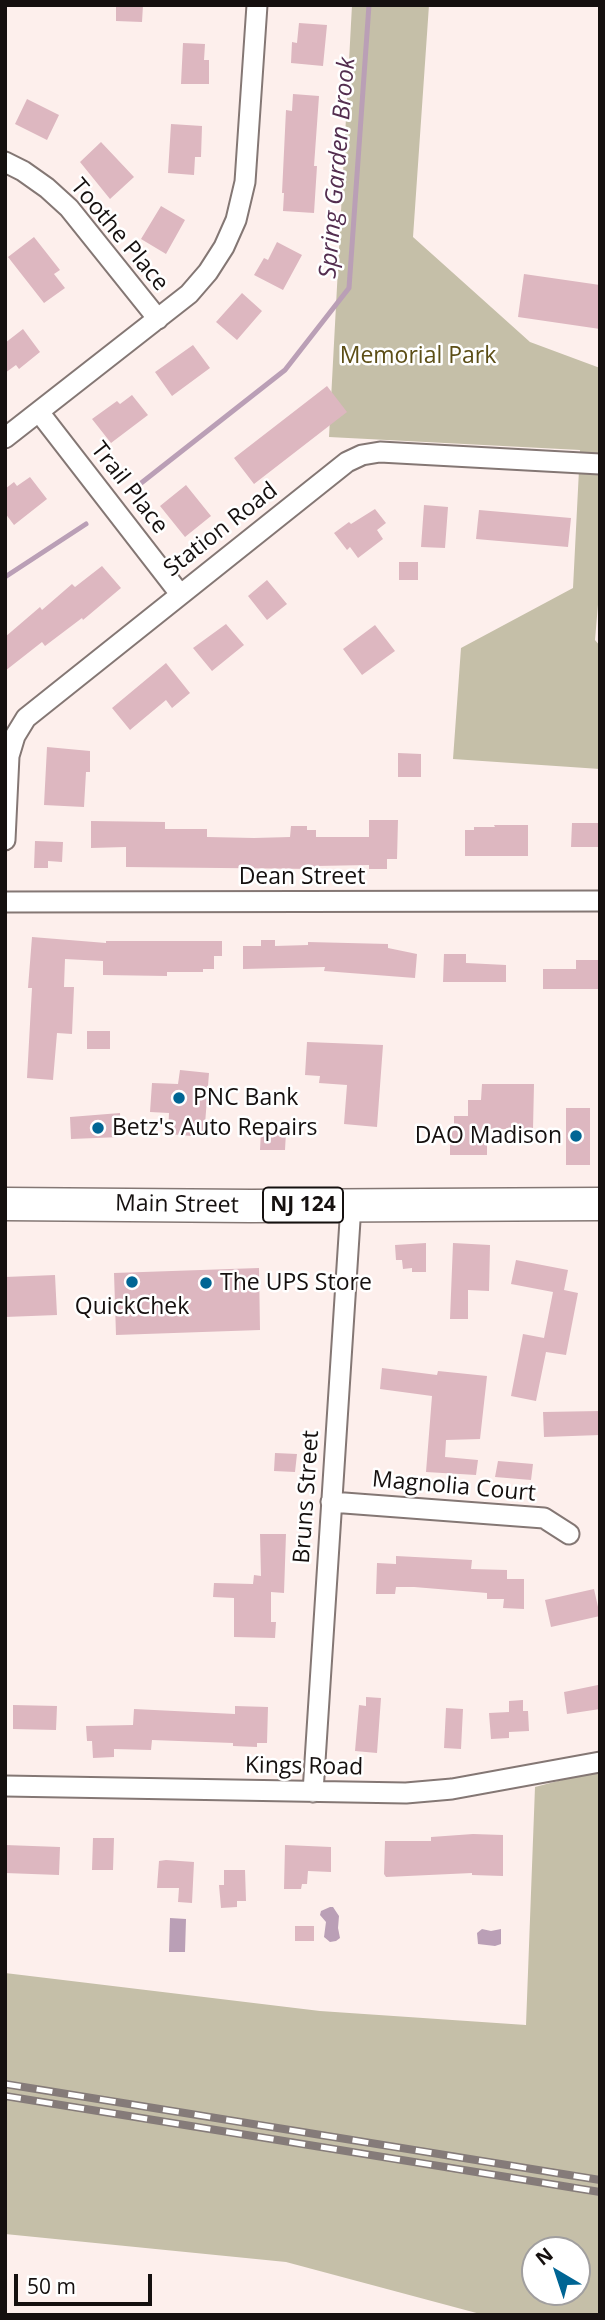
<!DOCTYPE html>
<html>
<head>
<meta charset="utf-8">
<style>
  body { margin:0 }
  #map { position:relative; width:605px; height:2320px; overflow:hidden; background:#fdefec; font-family:"Open Sans",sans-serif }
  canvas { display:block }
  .frame { position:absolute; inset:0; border:7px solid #15100f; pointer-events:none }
  .north { position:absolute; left:521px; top:2236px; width:70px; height:70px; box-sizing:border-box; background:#fff; border:2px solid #a19f9f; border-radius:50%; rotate:321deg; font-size:19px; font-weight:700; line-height:28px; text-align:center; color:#15100f }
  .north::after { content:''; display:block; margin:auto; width:24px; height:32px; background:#006594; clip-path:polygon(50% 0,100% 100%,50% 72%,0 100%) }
  .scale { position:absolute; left:14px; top:2274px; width:138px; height:32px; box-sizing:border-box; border:4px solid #15100f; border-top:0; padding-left:9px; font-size:21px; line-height:24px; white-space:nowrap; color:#15100f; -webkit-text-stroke:5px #fff; paint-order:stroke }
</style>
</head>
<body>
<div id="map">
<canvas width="605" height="2320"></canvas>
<div class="frame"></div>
<div class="north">N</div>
<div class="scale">50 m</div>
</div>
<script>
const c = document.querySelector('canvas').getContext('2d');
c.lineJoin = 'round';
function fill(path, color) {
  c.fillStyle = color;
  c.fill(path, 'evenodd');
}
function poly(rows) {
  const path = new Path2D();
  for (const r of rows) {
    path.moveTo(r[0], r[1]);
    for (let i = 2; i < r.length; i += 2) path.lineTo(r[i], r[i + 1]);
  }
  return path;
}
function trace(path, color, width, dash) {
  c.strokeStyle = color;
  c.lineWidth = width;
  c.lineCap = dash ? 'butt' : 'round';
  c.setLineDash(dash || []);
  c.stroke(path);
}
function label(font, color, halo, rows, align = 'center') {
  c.font = font + ' "Open Sans",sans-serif';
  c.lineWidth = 5;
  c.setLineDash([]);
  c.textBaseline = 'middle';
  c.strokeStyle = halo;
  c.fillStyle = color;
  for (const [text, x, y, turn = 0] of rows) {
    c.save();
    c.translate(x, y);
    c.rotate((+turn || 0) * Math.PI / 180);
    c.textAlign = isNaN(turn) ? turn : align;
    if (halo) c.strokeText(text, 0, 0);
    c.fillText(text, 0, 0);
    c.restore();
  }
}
const green = poly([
  [352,5,429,5,413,237,530,342,600,368,600,581,595,640,600,646,600,769,453,759,461,648,573,588,580,450,329,437],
  [600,1770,600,2315,484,2315,286,2262,5,2234,5,1973,320,2011,526,2025,535,1787],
  [535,2250,577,2250,577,2292,535,2292]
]);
const water = poly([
  [330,1907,333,1907,339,1916,338,1928,340,1938,336,1941,330,1942,324,1937,326,1922,320,1915,321,1911],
  [170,1918,186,1919,185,1952,169,1952],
  [482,1929,491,1931,501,1929,501,1944,495,1946,478,1944,477,1933]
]);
const stream = poly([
  [131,491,285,370,349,288,369,5],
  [5,577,86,524]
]);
const building = poly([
  [116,5,143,5,142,22,116,21],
  [299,23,327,25,323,66,291,63,292,42,297,43],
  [183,43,205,44,204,60,209,60,209,84,181,84],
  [293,94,319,96,314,166,317,166,314,213,283,211,284,193,282,193,286,110,292,111],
  [27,99,59,115,47,140,15,124],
  [171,124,202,126,201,157,195,157,194,175,168,173],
  [101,142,134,177,110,199,80,162],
  [161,206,185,220,166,254,141,239],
  [34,237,60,270,54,274,65,288,44,303,8,257],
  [277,242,302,255,283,290,254,275,264,258,268,260],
  [524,274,600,285,600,329,518,317],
  [242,293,262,311,237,340,216,322],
  [23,329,40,352,19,369,16,365,5,373,5,343],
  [193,345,210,368,172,396,155,372],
  [327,386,347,412,254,484,234,458],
  [132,395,148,415,111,443,92,419,117,401,120,404],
  [30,477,47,499,14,525,5,513,5,489,14,482,17,486],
  [186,485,211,516,185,537,160,506],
  [424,505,448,507,445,548,421,547],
  [375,509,386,523,377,530,383,539,358,558,350,547,347,550,334,533,349,522,351,524],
  [479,510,571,518,568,547,476,539],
  [399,562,418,562,418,580,399,580],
  [102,566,121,588,83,620,82,618,45,646,42,642,5,671,5,637,40,607,42,610,72,584,75,587],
  [267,580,287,604,267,620,248,596],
  [226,624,244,645,212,671,193,648],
  [375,625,395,651,362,675,343,649],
  [166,663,190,693,172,708,166,700,130,730,112,708],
  [47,747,90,751,90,772,86,772,84,807,44,805],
  [398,753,421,754,421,777,398,777],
  [369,820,398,820,397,859,387,859,387,869,369,869,369,865,316,866,316,869,126,867,126,847,91,848,91,821,165,822,165,829,207,829,207,837,254,838,290,837,291,826,307,826,307,830,316,830,316,837,369,837],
  [572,823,600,823,600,847,571,847],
  [494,825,528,825,528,856,465,856,465,830,474,830,474,827,495,827],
  [35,841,63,842,62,862,48,861,48,868,34,868],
  [32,937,106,943,106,941,222,941,222,956,214,956,214,969,203,969,203,972,167,972,167,976,103,975,103,961,65,959,64,987,74,987,72,1034,57,1033,53,1080,27,1078,32,988,28,988],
  [261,940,275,940,275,946,308,945,308,942,388,944,388,948,417,954,415,978,324,971,325,967,243,969,243,946,261,946],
  [444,954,466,954,466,963,506,965,506,982,443,982],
  [576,960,600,960,600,989,543,989,543,969,576,969],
  [87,1031,110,1031,110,1049,87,1049],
  [307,1042,383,1045,377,1127,344,1124,347,1085,319,1083,320,1076,305,1075],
  [180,1070,209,1073,204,1137,168,1134,169,1113,150,1112,152,1083,178,1084],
  [482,1084,534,1084,533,1129,487,1129,487,1155,450,1155,450,1126,454,1126,454,1116,468,1116,468,1100,481,1100],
  [566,1108,590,1108,590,1165,566,1165],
  [120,1113,121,1137,71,1139,70,1117],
  [261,1131,286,1132,285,1150,260,1150],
  [426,1243,426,1272,412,1272,412,1268,403,1269,402,1260,396,1260,395,1245],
  [453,1243,490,1245,489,1291,468,1290,468,1319,450,1319],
  [516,1260,568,1270,564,1290,578,1293,566,1355,546,1352,536,1401,511,1396,523,1334,544,1338,553,1292,511,1284],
  [259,1268,260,1330,116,1335,114,1273],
  [55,1275,57,1315,5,1317,5,1277],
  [382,1368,437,1375,438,1371,487,1376,480,1439,446,1440,445,1457,478,1460,476,1475,426,1472,432,1396,380,1389],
  [600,1411,600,1435,544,1437,543,1412],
  [275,1453,297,1454,295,1472,274,1471],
  [498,1461,533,1464,531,1480,495,1477],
  [260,1534,286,1534,284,1593,271,1592,271,1622,276,1622,275,1638,234,1637,234,1598,213,1597,214,1583,253,1584,254,1575,261,1576],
  [396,1556,472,1560,471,1569,507,1570,507,1579,524,1579,524,1609,503,1608,504,1599,487,1599,487,1593,414,1587,396,1587,395,1594,376,1594,377,1563,396,1564],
  [594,1589,600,1616,551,1627,545,1600],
  [598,1685,600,1709,567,1714,564,1692],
  [366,1697,381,1698,377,1753,355,1751,359,1705,366,1706],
  [523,1700,523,1711,528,1711,529,1731,509,1732,509,1738,491,1739,489,1713,509,1712,509,1701],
  [13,1705,57,1706,56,1730,13,1729],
  [235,1706,268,1707,267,1743,257,1743,257,1747,233,1746,233,1743,152,1740,151,1750,114,1749,114,1757,93,1758,92,1741,87,1741,86,1726,133,1725,134,1709,235,1714],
  [446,1708,463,1709,461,1749,444,1748],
  [473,1834,503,1835,503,1876,472,1875,472,1873,386,1877,384,1874,385,1841,431,1841,431,1837],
  [93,1838,114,1838,113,1870,92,1870],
  [5,1845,60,1847,59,1875,5,1873],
  [285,1845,331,1847,331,1872,308,1871,307,1884,302,1884,301,1889,284,1889],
  [166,1860,194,1862,192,1903,178,1902,179,1888,157,1888,159,1861],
  [224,1870,245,1870,246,1901,237,1901,237,1907,221,1908,219,1885,224,1885],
  [295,1926,314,1926,314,1941,295,1941]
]);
const minor = poly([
  [5,162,23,171,47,188,69,208,158,319],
  [39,412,180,594],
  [5,438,189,294,208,272,224,247,236,220,245,182,257,5],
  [5,840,9,756,15,736,26,718,347,462,362,455,380,452,600,464],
  [5,902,600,901],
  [331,1502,544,1518,569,1534],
  [5,1786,406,1793,452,1789,600,1762],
  [313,1792,351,1205]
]);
const primary = poly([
  [5,1204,251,1206,600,1204]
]);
const rail = poly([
  [5,2084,600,2180],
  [5,2096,600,2192]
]);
const markers = [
  [179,1098,7,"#006594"],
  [98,1128,7,"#006594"],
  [576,1136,7,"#006594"],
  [132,1282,7,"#006594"],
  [206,1283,7,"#006594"]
];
const shields = [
  [303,1205,80]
];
const shieldNames = [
  ["NJ 124",303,1205]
];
const streetNames = [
  ["Toothe Place",119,235,50],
  ["Trail Place",129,488,52],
  ["Station Road",221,530,-38],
  ["Dean Street",302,877],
  ["Main Street",177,1205,1],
  ["Magnolia Court",454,1487,5],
  ["Bruns Street",307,1497,-86],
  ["Kings Road",304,1767,1]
];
const parkNames = [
  ["Memorial Park",418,356]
];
const poiNames = [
  ["PNC Bank",193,1098],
  ["Betz's Auto Repairs",112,1128],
  ["DAO Madison",562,1136,"right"],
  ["The UPS Store",220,1283],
  ["QuickChek",132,1307,"center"]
];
const waterNames = [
  ["Spring Garden Brook",338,168,-85]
];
fill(green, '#c5bfa8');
fill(water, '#ba9fb6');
trace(stream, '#ba9fb6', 5);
fill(building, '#ddb7c0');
trace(minor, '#847774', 23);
trace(primary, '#847774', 35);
trace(minor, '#fff', 19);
trace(primary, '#fff', 32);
trace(rail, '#857b79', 8);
trace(rail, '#fff', 5, [16]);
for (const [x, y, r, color] of markers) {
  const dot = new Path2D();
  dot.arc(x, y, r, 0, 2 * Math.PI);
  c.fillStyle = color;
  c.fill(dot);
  trace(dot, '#fff', 2.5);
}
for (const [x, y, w] of shields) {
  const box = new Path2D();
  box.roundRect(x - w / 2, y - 17.5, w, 35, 5);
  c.fillStyle = '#fff';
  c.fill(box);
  trace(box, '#15100f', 2);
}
label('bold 21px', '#15100f', null, shieldNames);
label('23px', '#15100f', '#fff', streetNames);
label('23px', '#5c4e16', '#fff', parkNames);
label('23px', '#15100f', '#fff', poiNames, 'left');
label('italic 24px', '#532d4f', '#fff', waterNames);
</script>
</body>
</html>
